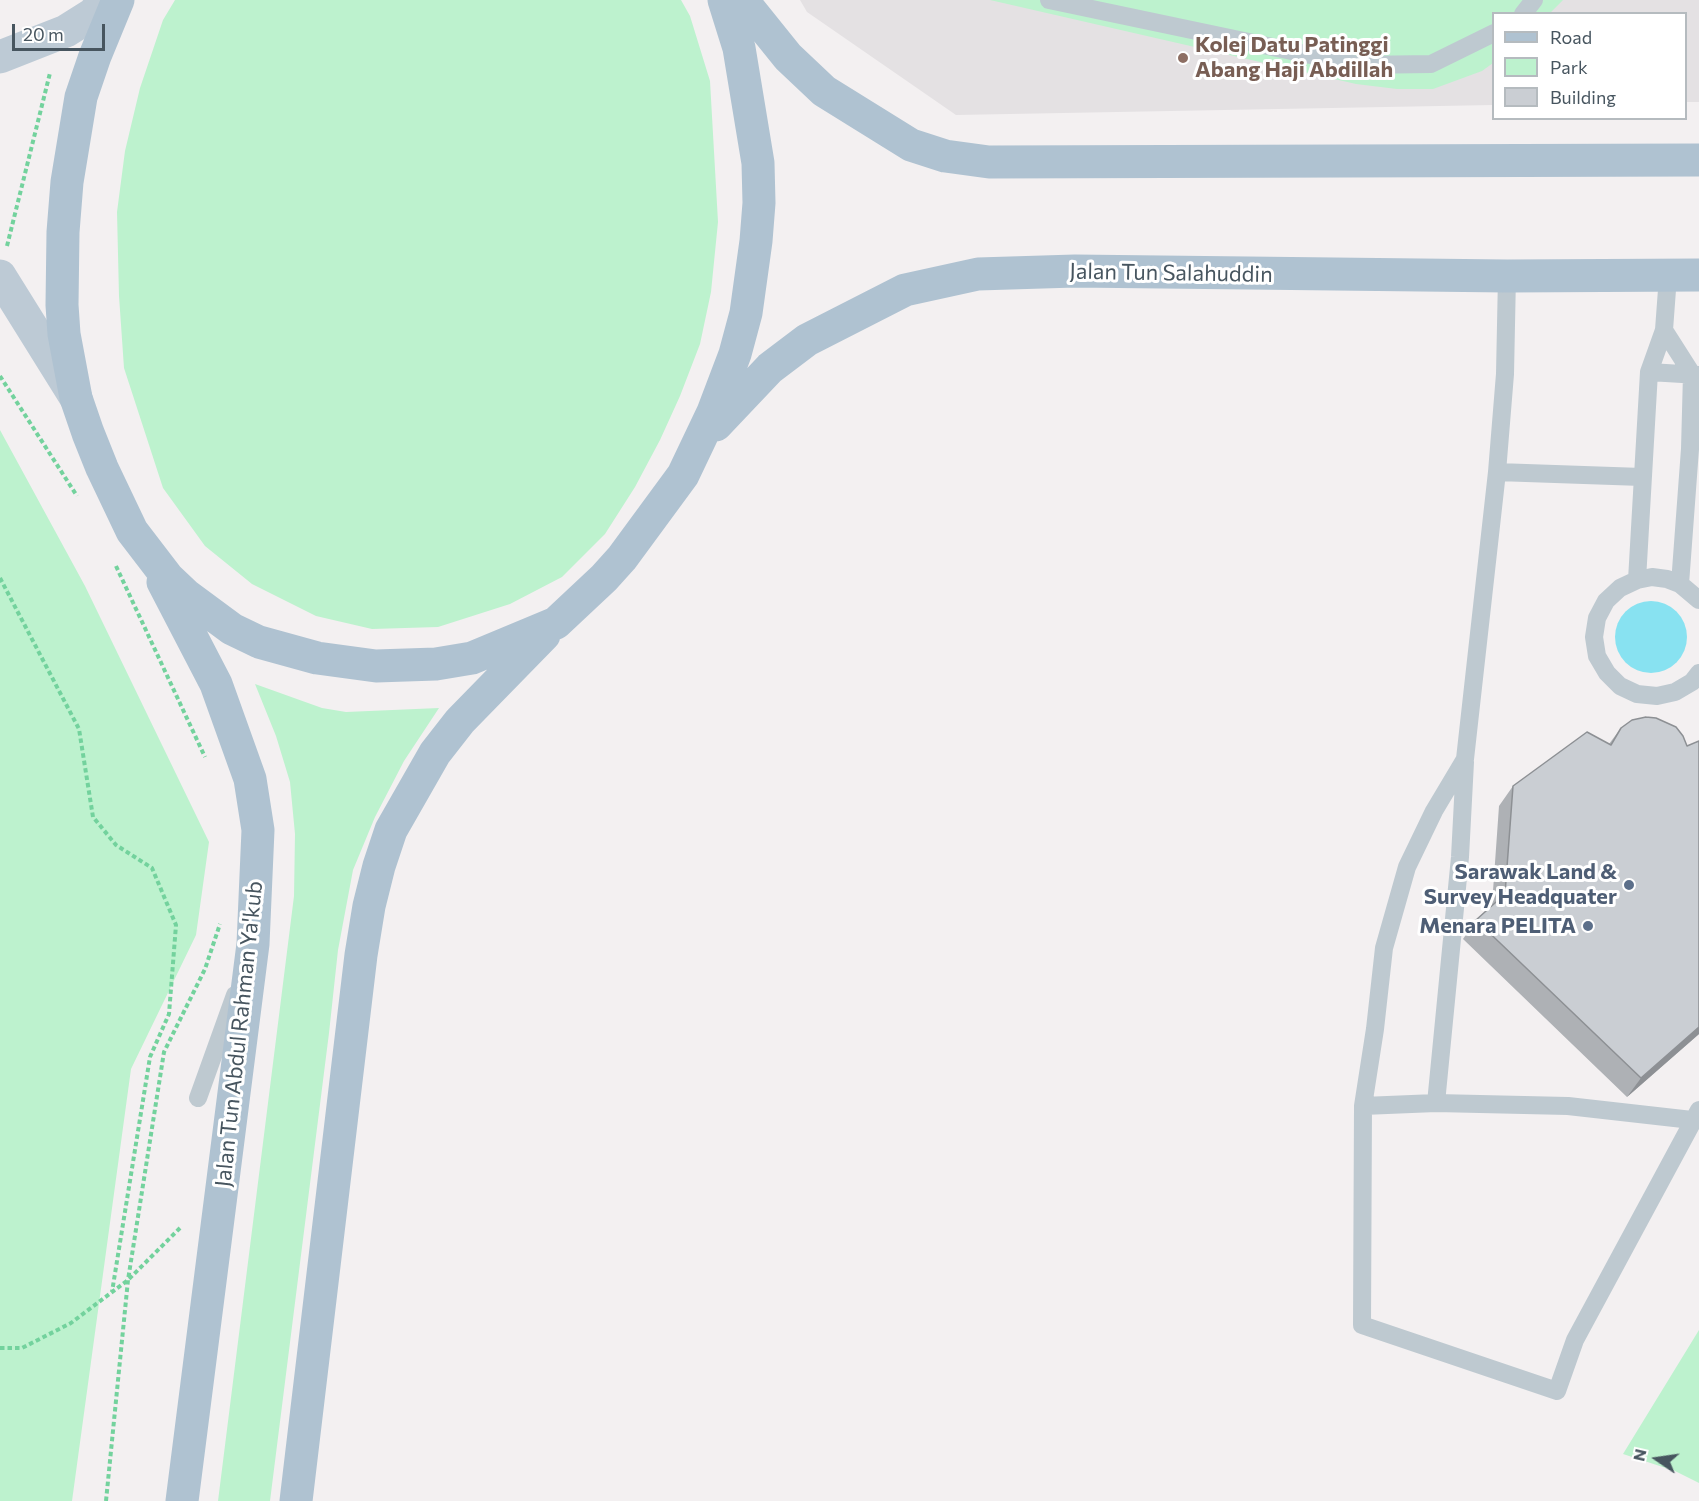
<!DOCTYPE html>
<html>
<head>
<meta charset="utf-8">
<style>
  body { margin:0 }
  #map { position:relative; width:1699px; height:1501px; overflow:hidden; background:#f3f0f1; font-family:Commissioner,sans-serif }
  canvas { display:block }
  .legend { position:absolute; left:1492px; top:12px; width:195px; height:108px; box-sizing:border-box; background:#fff; border:2px solid #b5bbbf; margin:0; padding:8px 10px; list-style:none; font-size:18px; color:#47555f }
  .legend li { display:flex; align-items:center; gap:12px; height:30px }
  .legend b { width:30px; border:2px solid #b5bbbf }
  .north { position:absolute; left:1627px; top:1429px; width:60px; height:60px; -webkit-text-stroke:4px #fff; paint-order:stroke; rotate:283deg; font-size:16px; font-weight:700; line-height:24px; text-align:center; color:#47555f }
  .north::after { content:''; display:block; margin:auto; width:21px; height:27px; background:#47555f; clip-path:polygon(50% 0,100% 100%,50% 72%,0 100%) }
  .scale { position:absolute; left:12px; top:24px; width:93px; height:27px; box-sizing:border-box; border:3px solid #47555f; border-top:0; padding-left:8px; font-size:18px; line-height:21px; white-space:nowrap; color:#47555f; -webkit-text-stroke:4px #fff; paint-order:stroke }
</style>
</head>
<body>
<div id="map">
<canvas width="1699" height="1501"></canvas>
<ul class="legend">
<li><b style="height:8px;background:#afc2d1"></b>Road</li>
<li><b style="height:16px;background:#bdf2ce"></b>Park</li>
<li><b style="height:16px;background:#caced3"></b>Building</li>
</ul>
<div class="north">N</div>
<div class="scale">20 m</div>
</div>
<script>
const c = document.querySelector('canvas').getContext('2d');
c.lineJoin = 'round';
function fill(path, color) {
  c.fillStyle = color;
  c.fill(path, 'evenodd');
}
function poly(rows) {
  const path = new Path2D();
  for (const r of rows) {
    if (r.length === 3) {
      path.moveTo(r[0] + r[2], r[1]);
      path.arc(r[0], r[1], r[2], 0, 2 * Math.PI);
      continue;
    }
    path.moveTo(r[0], r[1]);
    for (let i = 2; i < r.length; i += 2) path.lineTo(r[i], r[i + 1]);
  }
  return path;
}
function trace(path, color, width, dash) {
  c.strokeStyle = color;
  c.lineWidth = width;
  c.lineCap = dash ? 'butt' : 'round';
  c.setLineDash(dash || []);
  c.stroke(path);
}
function label(font, color, halo, rows, align = 'center') {
  c.font = font + ' Commissioner,sans-serif';
  c.lineWidth = 6;
  c.setLineDash([]);
  c.textBaseline = 'middle';
  c.strokeStyle = halo;
  c.fillStyle = color;
  for (const [text, x, y, turn = 0] of rows) {
    c.save();
    c.translate(x, y);
    c.rotate((+turn || 0) * Math.PI / 180);
    c.textAlign = isNaN(turn) ? turn : align;
    if (halo) c.strokeText(text, 0, 0);
    c.fillText(text, 0, 0);
    c.restore();
  }
}
const education = poly([
  [800,0,1699,0,1699,102,1686,102,1686,14,1494,14,1493,105,956,115,807,12]
]);
const green = poly([
  [175,0,681,0,690,16,710,81,718,222,711,292,700,344,680,396,660,440,635,487,605,534,562,577,510,604,438,627,372,629,316,616,252,584,205,546,163,488,124,368,119,296,117,212,125,151,140,88,163,20],
  [990,0,1563,0,1550,13,1494,14,1493,63,1482,71,1433,89,1397,89,1356,84],
  [0,430,85,586,209,842,196,935,131,1069,72,1501,0,1501],
  [255,684,322,708,346,712,439,708,404,761,375,817,353,870,338,950,329,1033,270,1501,218,1501,294,896,295,834,290,782,276,736],
  [1699,1330,1699,1483,1675,1471,1623,1454]
]);
const water = poly([
  [1651,637,36]
]);
const path = poly([
  [7,246,50,73],
  [0,376,77,496],
  [116,566,205,757],
  [0,578,79,729,93,817,116,845,152,868,176,925,169,1014,150,1057,112,1292],
  [0,1348,22,1348,71,1323,128,1280,180,1228],
  [106,1501,128,1280,164,1052,205,969,220,924]
]);
const lane = poly([
  [1049,0,1358,65,1431,64,1494,33],
  [1523,14,1534,0],
  [1507,276,1505,374,1497,472,1465,759,1434,811,1407,867,1384,948,1375,1029,1363,1106,1362,1325,1557,1391,1575,1340,1699,1110],
  [1664,330,1692,374,1690,449,1680,584],
  [1649,372,1699,375],
  [1497,472,1642,477],
  [1637,580,1649,372,1664,330,1668,276],
  [1699,600,1680,584,1667,579,1652,577,1637,580,1620,588,1606,601,1597,618,1594,637,1597,656,1607,673,1620,686,1637,694,1657,696,1675,692,1692,682,1699,673],
  [198,1098,235,995],
  [1436,1103,1460,857,1465,762],
  [1363,1106,1436,1103,1568,1106,1692,1120]
]);
const secondary = poly([
  [0,57,66,31,93,14,105,0],
  [0,276,76,398]
]);
const primary = poly([
  [118,0,95,56,81,97,67,182,63,232,62,305,64,334,76,398,88,433,102,468,132,531,168,578,186,595,232,629,259,642,317,658,376,666,436,664,472,658,556,623,604,578,622,558,683,475,713,412,735,354,746,313,756,241,759,203,758,163,739,48,724,0],
  [742,0,788,57,824,91,911,145,945,156,989,162,1699,160],
  [716,425,770,368,807,340,905,290,978,274,1075,271,1507,276,1699,275],
  [163,582,216,684,250,779,258,830,253,944,182,1501],
  [296,1501,361,955,369,906,379,866,391,830,435,753,460,721,544,635]
]);
const wall = poly([
  [1621,728,1687,746,1699,741,1699,1034,1627,1097,1463,939,1476,920,1492,905,1499,806,1513,786,1609,744]
]);
const shadedWall = poly([
  [1699,1027,1699,1034,1627,1097,1641,1078]
]);
const building = poly([
  [1646,717,1656,718,1676,727,1683,736,1687,746,1699,741,1699,1027,1641,1078,1476,920,1505,894,1513,786,1587,732,1611,745,1621,728,1632,720,1646,717]
]);
const markers = [
  [1183,58,6,"#8d6e63"],
  [1629,885,6,"#5c6f8a"],
  [1588,926,6,"#5c6f8a"]
];
const educationNames = [
  ["Kolej Datu Patinggi",1195,45],
  ["Abang Haji Abdillah",1195,70]
];
const streetNames = [
  ["Jalan Tun Salahuddin",1171,273,1],
  ["Jalan Tun Abdul Rahman Ya'kub",239,1034,-84]
];
const serviceNames = [
  ["Sarawak Land &",1617,872],
  ["Survey Headquater",1617,897],
  ["Menara PELITA",1576,926]
];
fill(education, '#e4e1e3');
fill(green, '#bdf2ce');
fill(water, '#88e2f1');
trace(path, '#73d29d', 4, [4.5, 3]);
trace(lane, '#bec9d0', 18);
trace(secondary, '#bdcad5', 33);
trace(primary, '#afc2d1', 33);
fill(wall, '#aeb1b5');
fill(shadedWall, '#8d9094');
fill(building, '#caced3');
trace(building, '#8d9094', 1.5);
for (const [x, y, r, color] of markers) {
  const dot = new Path2D();
  dot.arc(x, y, r, 0, 2 * Math.PI);
  c.fillStyle = color;
  c.fill(dot);
  trace(dot, '#fff', 2);
}
label('bold 22px', '#785e54', '#fff', educationNames, 'left');
label('22px', '#47555f', '#fff', streetNames);
label('bold 22px', '#4e5e75', '#fff', serviceNames, 'right');
</script>
</body>
</html>
